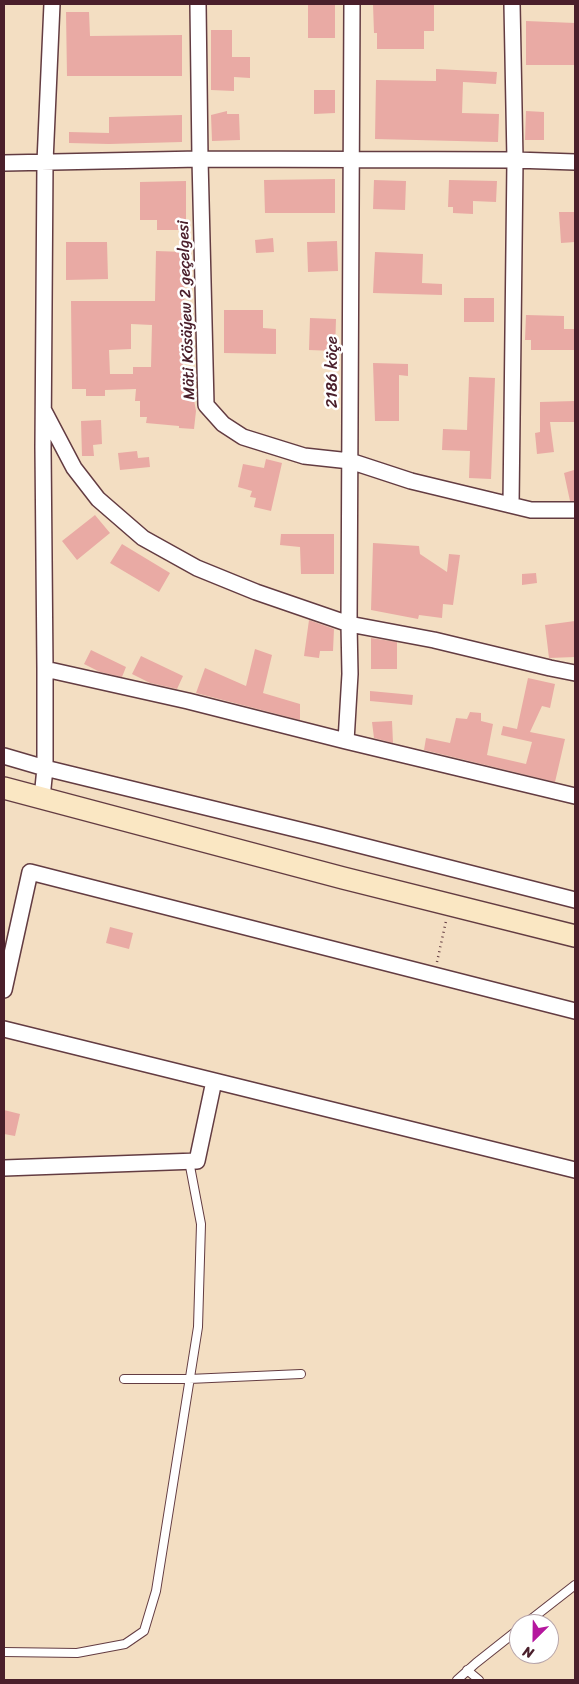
<!DOCTYPE html>
<html>
<head>
<meta charset="utf-8">
<style>
  body { margin:0 }
  #map { position:relative; width:579px; height:1684px; overflow:hidden; background:#f3dec2; font-family:Sriracha,sans-serif }
  canvas { display:block }
  .frame { position:absolute; inset:0; border:5px solid #4a1f2b; pointer-events:none }
  .north { position:absolute; left:509px; top:1614px; width:50px; height:50px; box-sizing:border-box; background:#fff; border:1px solid #b7a5aa; border-radius:50%; rotate:203deg; font-size:14px; font-weight:700; line-height:20px; text-align:center; color:#4a1f2b }
  .north::after { content:''; display:block; margin:auto; width:18px; height:22px; background:#b5179e; clip-path:polygon(50% 0,100% 100%,50% 72%,0 100%) }
</style>
</head>
<body>
<div id="map">
<canvas width="579" height="1684"></canvas>
<div class="frame"></div>
<div class="north">N</div>
</div>
<script>
const c = document.querySelector('canvas').getContext('2d');
c.lineJoin = 'round';
function fill(path, color) {
  c.fillStyle = color;
  c.fill(path, 'evenodd');
}
function poly(rows) {
  const path = new Path2D();
  for (const r of rows) {
    path.moveTo(r[0], r[1]);
    for (let i = 2; i < r.length; i += 2) path.lineTo(r[i], r[i + 1]);
  }
  return path;
}
function trace(path, color, width, dash) {
  c.strokeStyle = color;
  c.lineWidth = width;
  c.lineCap = dash ? 'butt' : 'round';
  c.setLineDash(dash || []);
  c.stroke(path);
}
function label(font, color, halo, rows, align = 'center') {
  c.font = font + ' Sriracha,sans-serif';
  c.lineWidth = 5;
  c.setLineDash([]);
  c.textBaseline = 'middle';
  c.strokeStyle = halo;
  c.fillStyle = color;
  for (const [text, x, y, turn = 0] of rows) {
    c.save();
    c.translate(x, y);
    c.rotate((+turn || 0) * Math.PI / 180);
    c.textAlign = isNaN(turn) ? turn : align;
    if (halo) c.strokeText(text, 0, 0);
    c.fillText(text, 0, 0);
    c.restore();
  }
}
const building = poly([
  [308,4,335,4,335,38,308,38],
  [373,4,434,4,434,31,424,31,424,49,377,49,377,33,374,33],
  [66,12,89,12,90,36,182,35,182,76,67,76],
  [526,21,575,23,575,65,526,65],
  [211,30,232,30,232,57,250,57,250,78,234,77,234,91,211,90],
  [436,69,497,72,496,84,463,82,462,113,499,114,498,142,375,139,376,80,436,81],
  [314,90,335,90,335,113,314,114],
  [227,111,227,114,239,114,240,140,212,141,211,115],
  [526,111,544,112,544,140,525,140],
  [182,115,182,142,109,144,69,143,69,132,109,133,109,117],
  [335,179,335,213,265,213,264,180],
  [374,180,406,181,405,210,373,209],
  [449,180,497,181,496,202,473,201,473,214,453,213,453,207,448,207],
  [186,181,186,230,157,230,157,220,140,220,140,182],
  [559,212,575,212,575,242,561,243],
  [273,238,274,252,256,253,255,240],
  [337,241,338,271,308,272,307,242],
  [66,242,107,242,108,279,66,280],
  [156,251,185,252,183,379,190,378,196,411,194,429,179,428,179,426,146,423,147,417,140,417,140,401,135,401,136,389,105,390,105,396,86,396,86,389,72,389,71,301,155,301],
  [131,324,152,325,151,367,133,367,133,374,110,374,109,350,131,349],
  [375,252,423,254,422,283,442,284,442,295,373,293],
  [464,298,494,298,494,322,464,322],
  [224,310,263,310,263,328,276,329,276,354,224,353],
  [526,315,564,316,564,329,575,329,575,350,531,350,531,340,525,340],
  [310,318,336,319,335,351,309,350],
  [373,363,408,364,408,376,399,375,399,421,375,421],
  [469,377,495,378,491,479,469,478,470,451,442,450,443,429,467,430],
  [575,401,575,422,550,422,554,452,537,454,535,433,540,432,540,402],
  [101,420,102,444,93,445,94,456,82,456,81,421],
  [137,451,138,458,149,457,150,467,120,470,118,453],
  [266,459,282,463,271,511,254,507,256,498,250,497,252,491,238,487,243,464,264,468],
  [574,470,575,501,570,501,564,473],
  [95,515,110,533,77,560,62,541],
  [281,534,334,534,334,574,301,574,300,547,280,545],
  [373,543,419,546,420,554,447,572,449,554,460,555,453,605,443,604,442,618,419,615,418,619,371,610],
  [122,544,170,573,159,592,110,563],
  [536,573,537,583,522,585,522,574],
  [309,620,334,629,333,651,320,651,319,658,304,656],
  [575,621,575,657,549,658,545,625],
  [371,638,397,642,397,669,371,669],
  [255,649,272,655,263,693,300,704,300,720,196,693,205,668,246,686],
  [91,650,126,667,122,677,100,672,84,664],
  [141,656,183,676,177,689,150,683,132,674],
  [528,678,555,684,550,708,542,706,530,732,565,739,555,782,424,750,426,738,450,743,456,718,467,719,470,712,481,713,481,721,493,724,487,755,526,764,532,742,501,735,503,726,517,729],
  [370,691,413,695,412,705,370,701],
  [392,721,393,743,374,738,372,722],
  [110,927,133,933,129,949,106,943],
  [4,1110,20,1114,15,1136,4,1134]
]);
const path = poly([
  [437,962,446,921]
]);
const lane = poly([
  [124,1379,189,1379,301,1374],
  [525,1624,575,1585],
  [4,1652,77,1653,125,1644,144,1631,156,1591,198,1327,201,1224,189,1161],
  [467,1670,479,1680],
  [457,1680,476,1663,519,1629]
]);
const street = poly([
  [52,4,45,162,43,447,45,669,188,701,346,741,575,796],
  [198,4,200,159,206,405,223,424,243,437,304,456,350,461,411,481,531,510,575,510],
  [4,163,200,159,515,160,575,162],
  [44,411,74,468,98,499,143,538,197,568,256,592,349,624,434,640,550,668,575,673],
  [511,505,515,160,512,4],
  [346,741,350,674,349,624,352,4],
  [4,756,45,768,320,835,575,900],
  [42,798,45,768,45,669],
  [4,990,30,872,575,1011],
  [4,1029,575,1170],
  [4,1168,197,1161,214,1081]
]);
const secondary = poly([
  [4,788,343,878,575,936]
]);
const streetNames = [
  ["Mäti Kösäýew 2 geçelgesi",187,310,-92],
  ["2186 köçe",333,372,-90]
];
fill(building, '#e9aaa4');
trace(lane, '#633c42', 10);
trace(street, '#633c42', 18);
trace(secondary, '#633c42', 24);
trace(path, '#633c42', 2.5, [1, 4]);
trace(lane, '#fff', 8);
trace(street, '#fff', 15);
trace(secondary, '#fae7c3', 21);
label('16px', '#4a1f2b', '#fff', streetNames);
</script>
</body>
</html>
